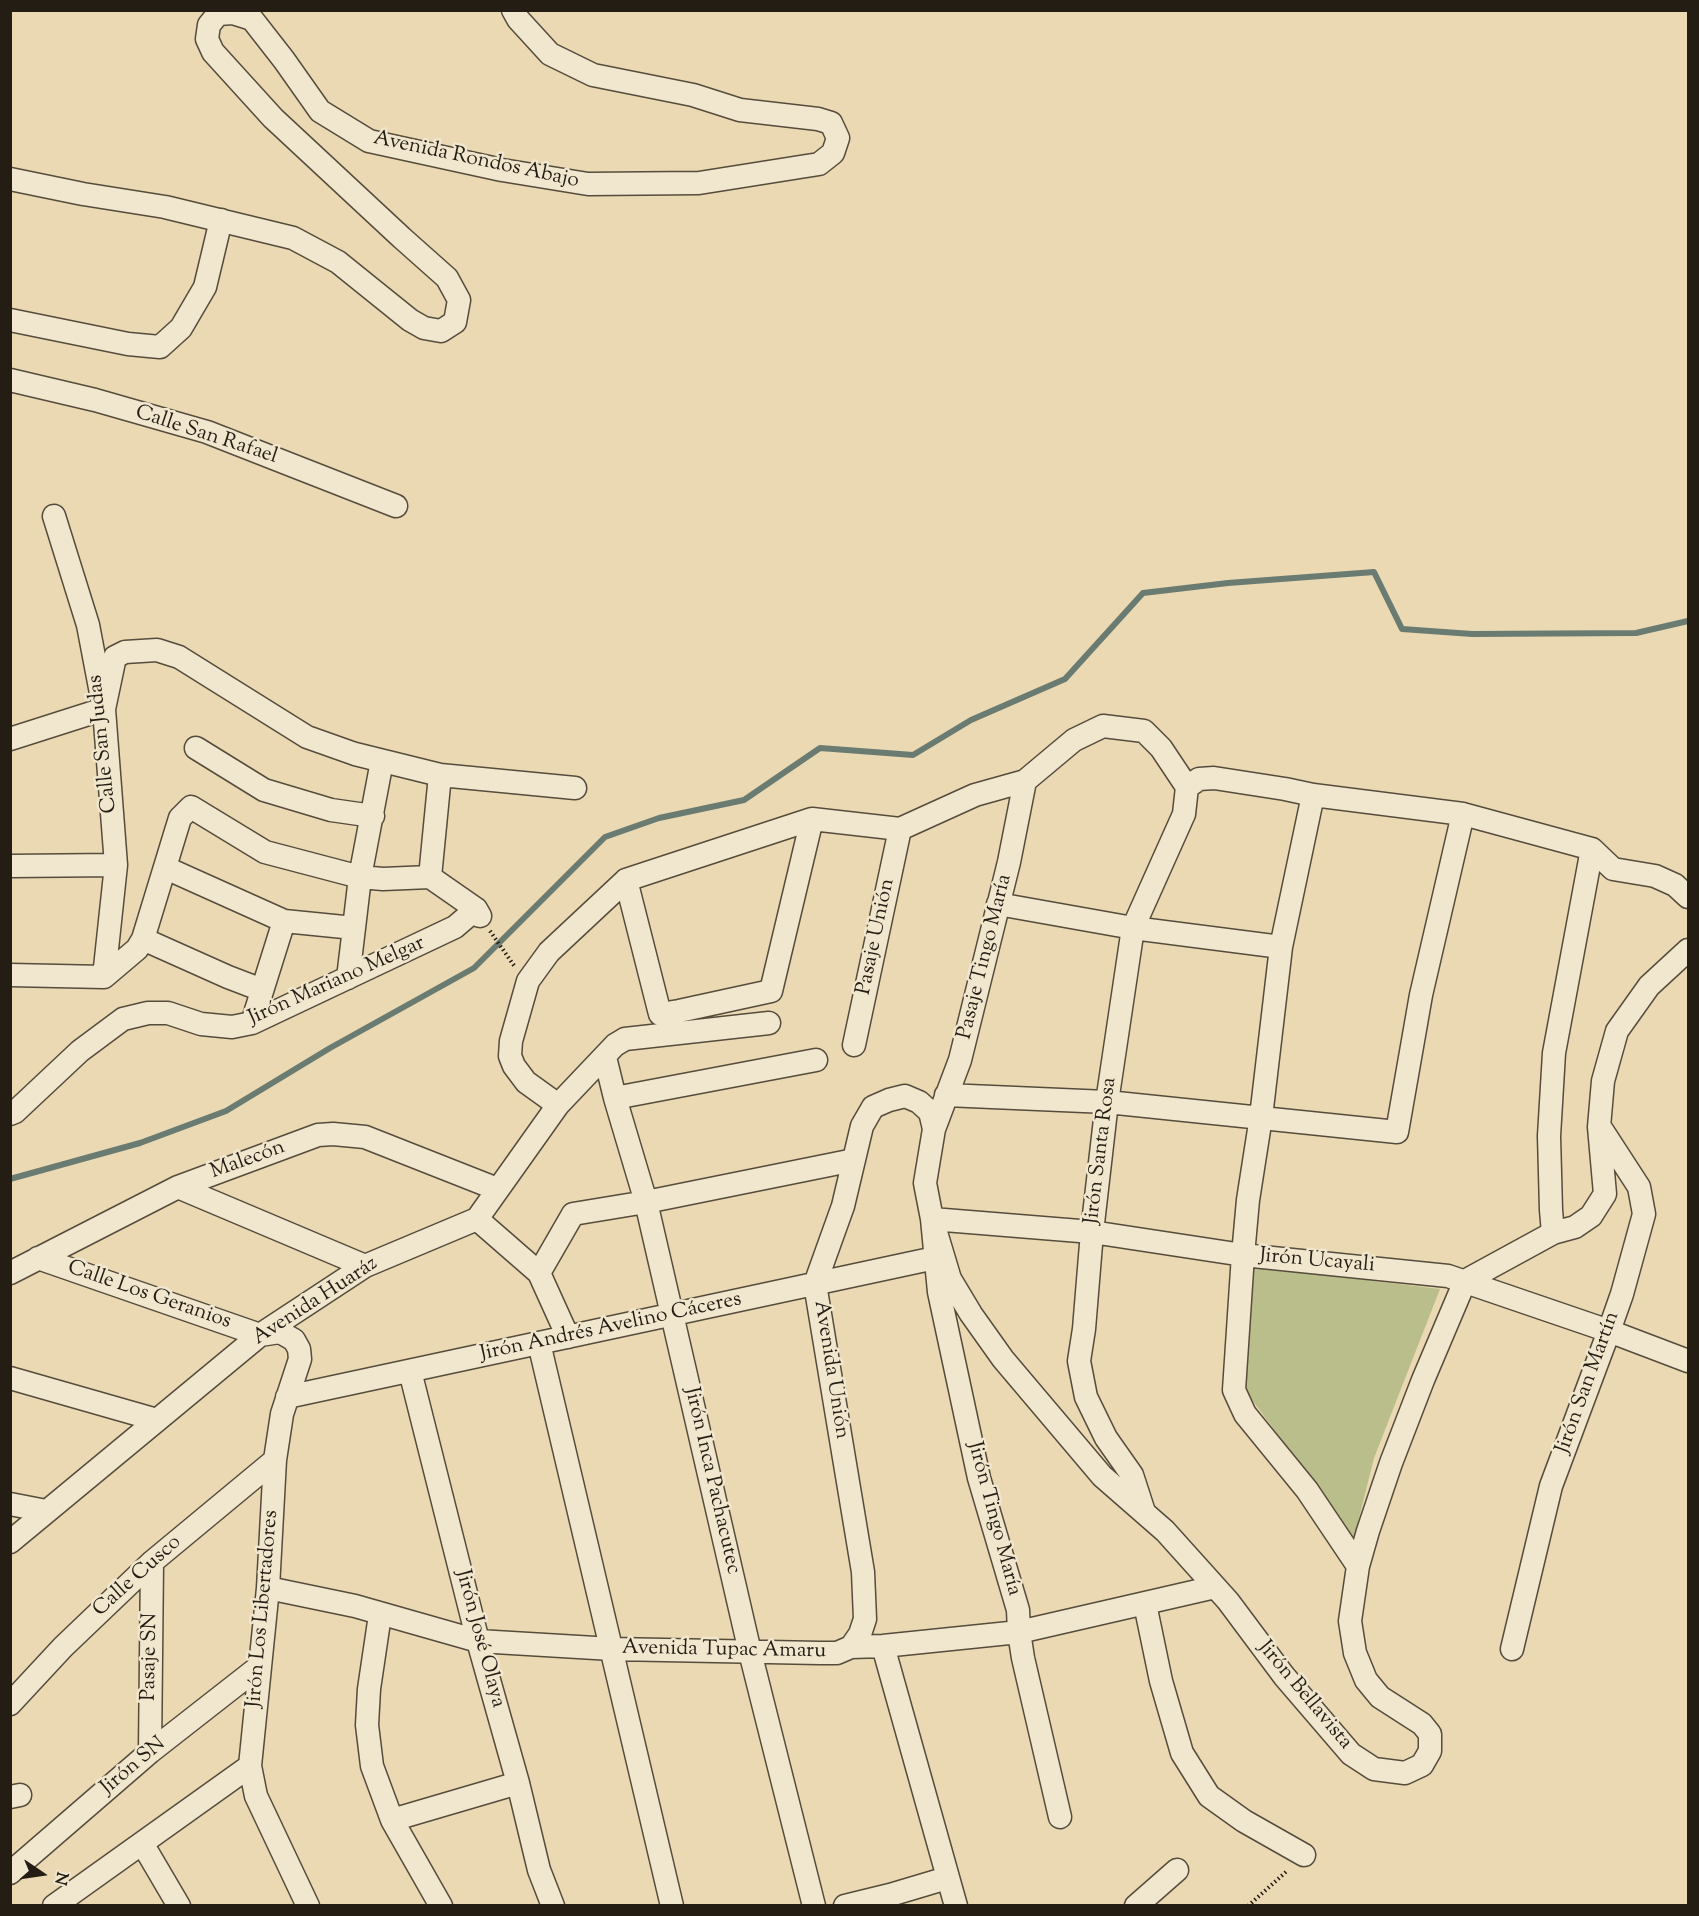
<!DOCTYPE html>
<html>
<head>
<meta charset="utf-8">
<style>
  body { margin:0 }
  #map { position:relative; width:1699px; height:1916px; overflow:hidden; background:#ead9b3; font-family:"Sorts Mill Goudy",serif }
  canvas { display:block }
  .frame { position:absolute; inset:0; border:12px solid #241d14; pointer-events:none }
  .north { position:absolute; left:12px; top:1844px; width:60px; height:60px; -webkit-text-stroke:4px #f1e6ce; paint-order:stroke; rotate:103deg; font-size:16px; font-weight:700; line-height:24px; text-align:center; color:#241d14 }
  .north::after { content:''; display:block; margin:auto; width:21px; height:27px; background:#241d14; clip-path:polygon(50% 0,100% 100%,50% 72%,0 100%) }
</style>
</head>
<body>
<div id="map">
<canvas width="1699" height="1916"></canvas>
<div class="frame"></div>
<div class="north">N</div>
</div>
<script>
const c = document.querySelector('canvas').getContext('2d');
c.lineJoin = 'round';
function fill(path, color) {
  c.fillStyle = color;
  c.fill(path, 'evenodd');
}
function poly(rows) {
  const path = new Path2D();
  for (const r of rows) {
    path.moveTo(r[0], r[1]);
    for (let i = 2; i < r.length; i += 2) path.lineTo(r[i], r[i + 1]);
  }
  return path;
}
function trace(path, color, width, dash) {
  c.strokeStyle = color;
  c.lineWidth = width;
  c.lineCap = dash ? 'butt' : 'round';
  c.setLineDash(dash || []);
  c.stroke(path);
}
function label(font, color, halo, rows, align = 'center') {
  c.font = font + ' "Sorts Mill Goudy",serif';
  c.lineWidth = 5;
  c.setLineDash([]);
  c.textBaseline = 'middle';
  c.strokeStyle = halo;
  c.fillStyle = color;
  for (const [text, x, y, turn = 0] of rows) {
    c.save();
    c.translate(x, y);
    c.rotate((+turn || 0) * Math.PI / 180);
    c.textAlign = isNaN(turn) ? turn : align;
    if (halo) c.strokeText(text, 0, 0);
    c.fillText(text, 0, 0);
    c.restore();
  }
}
const green = poly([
  [1248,1266,1440,1289,1374,1458,1353,1542,1312,1481,1244,1389]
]);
const stream = poly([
  [10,1179,140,1143,226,1111,330,1048,474,968,605,837,659,818,744,800,820,748,913,755,971,720,1065,679,1143,593,1228,583,1374,572,1402,629,1472,634,1636,633,1688,621]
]);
const path = poly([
  [490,931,515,967],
  [1248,1906,1288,1870]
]);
const minor = poly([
  [10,179,83,194,165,207,293,238,338,262,410,320,424,328,441,331,455,322,459,300,447,278,402,238,273,118,213,52,207,39,209,25,218,14,233,13,252,19,284,60,320,111,369,141,502,170,588,184,699,183,819,164,833,153,838,138,831,123,818,119,740,110,693,95,593,75,550,54,518,19,513,10],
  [10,320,128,344,160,347,181,328,205,287,221,220],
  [10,380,95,400,207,432,396,506],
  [54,516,88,625,104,709,116,865,104,977],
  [10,739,104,709,115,657,125,652,157,650,179,657,307,737,355,754,440,775,575,788],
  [196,748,264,790,331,810,373,816],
  [1025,781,1009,862,960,1060,934,1129,925,1183,932,1219,950,1279,971,1314,1003,1359,1102,1476,1165,1531,1228,1601,1284,1676,1351,1754,1374,1769,1405,1773,1422,1765,1430,1751,1430,1734,1422,1724,1380,1697,1366,1680,1355,1653,1350,1621,1358,1566,1368,1531,1391,1463,1423,1380,1465,1281,1553,1233,1575,1227,1591,1216,1605,1194,1599,1127,1603,1081,1617,1031,1649,986,1688,950],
  [1187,787,1199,779,1214,778,1285,789,1313,795,1463,814,1592,849,1554,1053,1549,1136,1551,1210,1553,1233],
  [1313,795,1281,947,1261,1117,1248,1200,1243,1255,1234,1390,1245,1414,1307,1490,1358,1566],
  [1592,849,1613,869,1655,876,1675,885,1688,897],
  [10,866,116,865],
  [166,868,284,921],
  [430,877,440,775],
  [626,880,812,819],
  [998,904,1133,928,1281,947],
  [143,939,228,977,262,990],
  [10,975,104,977,137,949,143,939,180,818,191,807,265,852,360,877,383,879,430,877,476,909,480,916],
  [348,978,354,928],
  [252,1023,284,921,354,928,360,877,382,761],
  [854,1045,900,829],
  [605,1057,615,1098,646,1202,750,1652,814,1906],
  [946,1095,1107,1102,1397,1132,1421,995,1463,814],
  [615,1098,816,1060],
  [558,1105,526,1082,514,1066,510,1056,511,1041,528,981,549,952,626,880,660,1014,679,1011,771,991,812,819,900,829,975,795,1025,781,1074,740,1103,726,1144,731,1161,748,1187,787],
  [10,1114,15,1112,80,1051,123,1019,148,1013,168,1013,201,1024,232,1027,252,1023,455,927,476,909],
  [178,1187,365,1266],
  [477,1219,539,1273,568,1337],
  [38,1258,260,1335,280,1332,294,1340,299,1349,300,1359,282,1414,275,1460,268,1588,250,1766,256,1796,308,1906],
  [10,1273,178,1187,318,1135,333,1134,365,1137,497,1189],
  [539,1273,573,1214,646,1202,854,1160],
  [539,1343,672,1906],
  [410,1371,478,1641,518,1783,539,1870,553,1906],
  [10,1378,157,1420],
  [287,1397,935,1258],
  [10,1504,46,1511],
  [1144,1512,1132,1475,1106,1438,1086,1397,1079,1361,1084,1329,1092,1232,1107,1102,1133,928,1184,814,1187,787],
  [10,1542,260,1335,365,1266,477,1219,558,1105,615,1045,625,1039,769,1023],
  [268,1588,355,1606,478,1641,612,1649,820,1653,837,1653,851,1647,883,1646,1019,1632,1215,1587],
  [1145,1604,1161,1681,1182,1753,1209,1796,1244,1821,1304,1855],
  [380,1615,369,1689,367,1725,372,1766,392,1820,441,1906],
  [883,1646,956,1906],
  [851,1647,860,1634,865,1619,863,1572,815,1284,843,1206,862,1126,873,1107,889,1100,905,1096,919,1102,930,1112,934,1129],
  [1512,1649,1551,1486,1609,1331,1622,1294,1644,1214,1639,1187,1602,1130],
  [10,1704,63,1647,152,1562,275,1460],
  [150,1752,152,1562],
  [10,1797,20,1795],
  [1060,1817,1023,1658,1019,1632,1018,1610,979,1478,939,1292,932,1219,1092,1232,1243,1255,1448,1276,1609,1331,1688,1361],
  [392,1820,518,1783],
  [142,1843,179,1906],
  [10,1873,150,1752,260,1666],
  [54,1906,250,1766],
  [845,1906,890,1895,947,1878],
  [1136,1906,1177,1870]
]);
const streetNames = [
  ["Avenida Rondos Abajo",476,161,12],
  ["Calle San Rafael",206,436,18],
  ["Calle San Judas",104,744,-96],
  ["Pasaje Unión",877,937,-78],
  ["Pasaje Tingo María",986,957,-76],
  ["Jirón Mariano Melgar",337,982,-24],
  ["Jirón Santa Rosa",1102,1151,-83],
  ["Malecón",248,1161,-20],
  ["Jirón Ucayali",1317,1262,5],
  ["Calle Los Geranios",149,1296,19],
  ["Avenida Huaráz",316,1302,-33],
  ["Jirón Andrés Avelino Cáceres",611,1328,-12],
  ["Avenida Unión",830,1370,81],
  ["Jirón San Martín",1589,1383,-70],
  ["Jirón Inca Pachacutec",711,1481,77],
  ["Jirón Tingo María",993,1519,75],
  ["Calle Cusco",138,1577,-42],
  ["Jirón Los Libertadores",264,1609,-85],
  ["Jirón José Olaya",479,1639,75],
  ["Avenida Tupac Amaru",724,1651,1],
  ["Pasaje SN",151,1657,-89],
  ["Jirón Bellavista",1304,1696,50],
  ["Jirón SN",134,1767,-40]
];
fill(green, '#babe8a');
trace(stream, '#6a7b72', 6);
trace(minor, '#564c3c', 25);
trace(path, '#241d14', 4, [1.5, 3]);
trace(minor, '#f1e6ce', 22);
label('21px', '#241d14', '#f1e6ce', streetNames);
</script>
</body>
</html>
